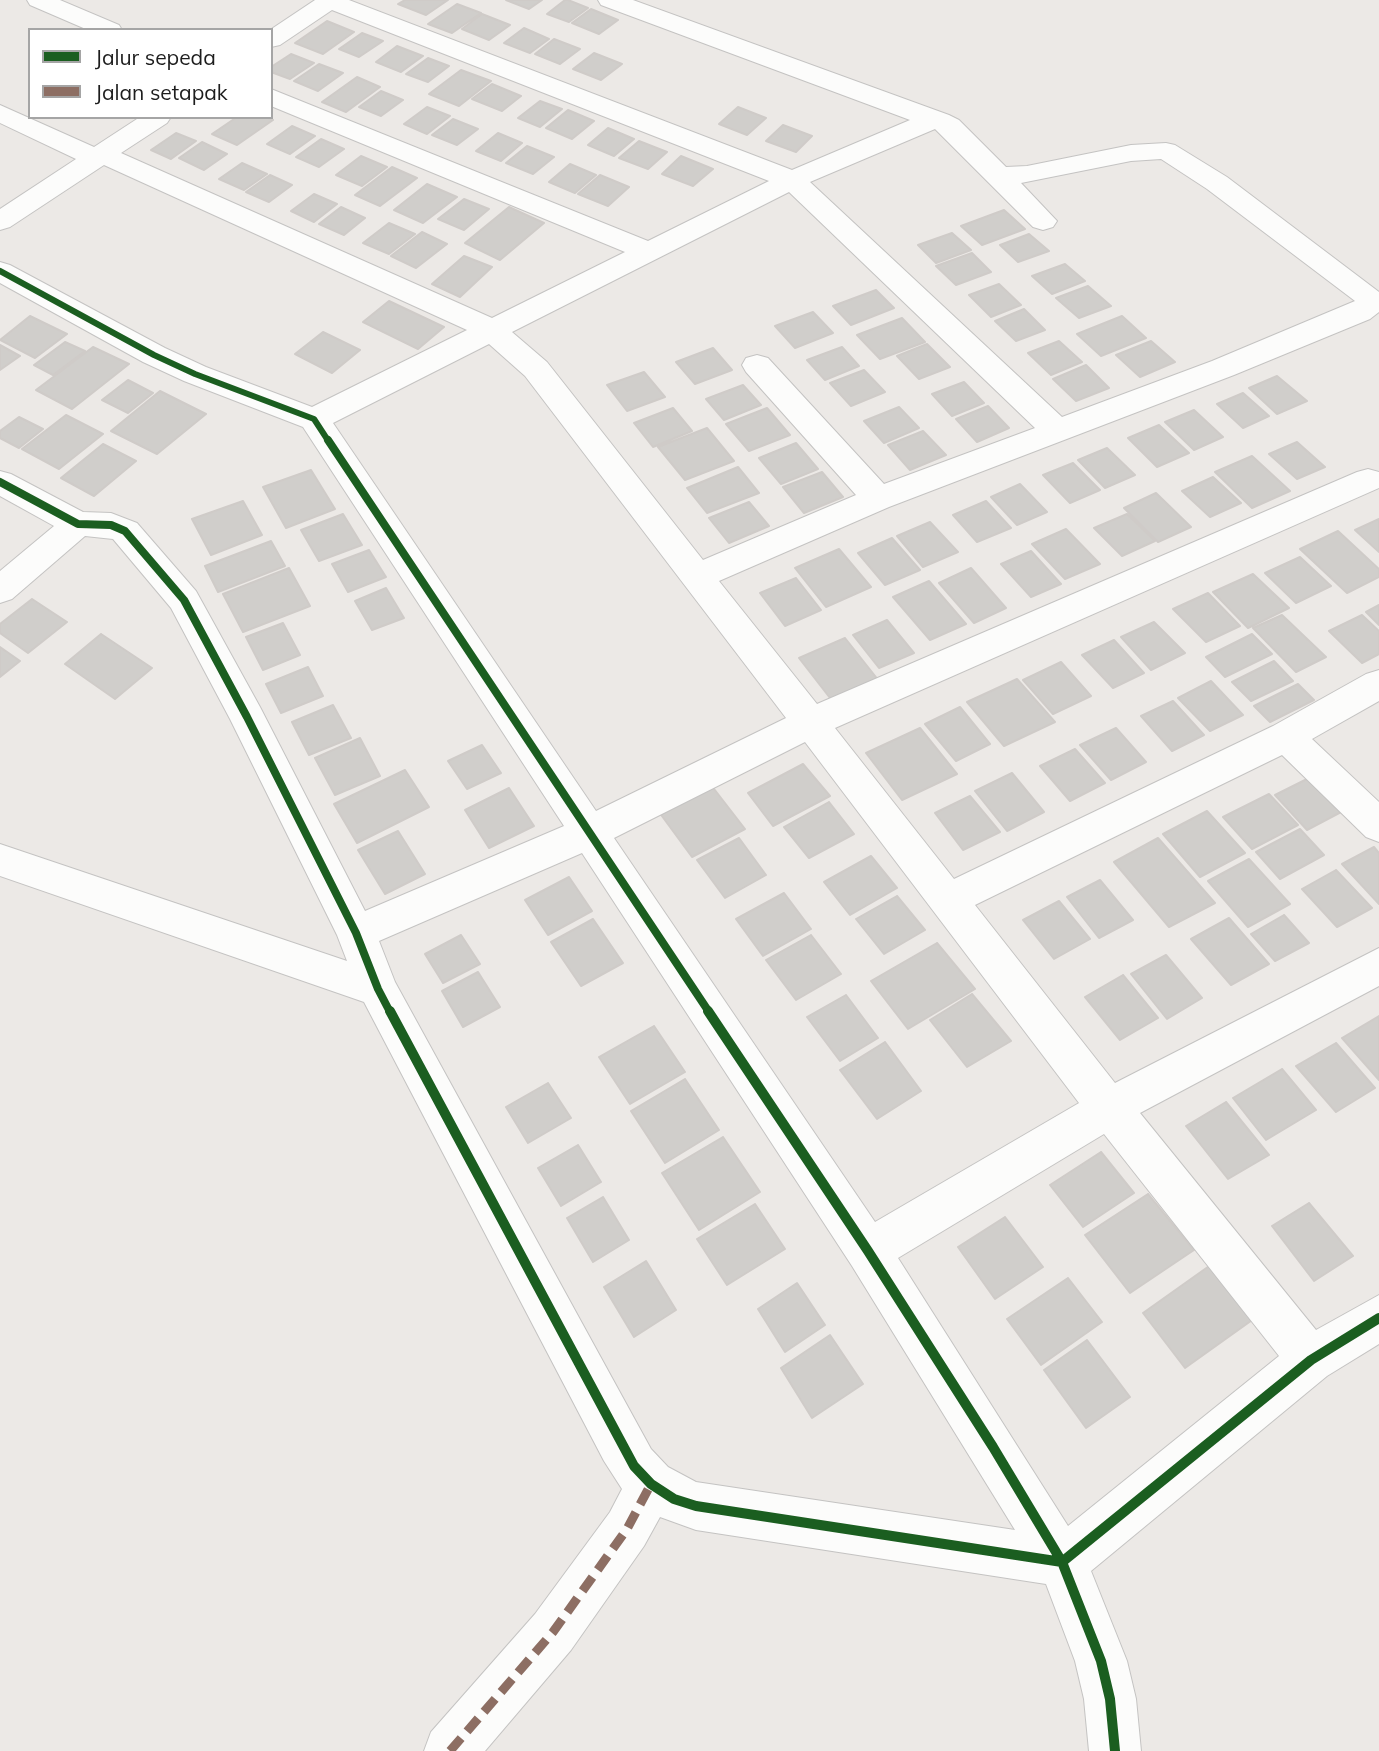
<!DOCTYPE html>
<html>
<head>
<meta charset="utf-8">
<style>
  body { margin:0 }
  #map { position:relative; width:1379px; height:1751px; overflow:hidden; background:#ece9e6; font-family:Mulish,sans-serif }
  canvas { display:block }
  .legend { position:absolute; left:28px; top:28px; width:245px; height:91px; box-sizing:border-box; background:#fff; border:2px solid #a5a5a5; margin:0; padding:9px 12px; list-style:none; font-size:21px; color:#1d1d1d }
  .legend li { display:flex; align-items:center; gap:14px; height:35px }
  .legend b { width:35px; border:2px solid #a5a5a5 }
</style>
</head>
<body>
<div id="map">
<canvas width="1379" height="1751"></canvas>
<ul class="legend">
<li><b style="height:9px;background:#1b5e20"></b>Jalur sepeda</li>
<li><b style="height:9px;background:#8d6e63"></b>Jalan setapak</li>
</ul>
</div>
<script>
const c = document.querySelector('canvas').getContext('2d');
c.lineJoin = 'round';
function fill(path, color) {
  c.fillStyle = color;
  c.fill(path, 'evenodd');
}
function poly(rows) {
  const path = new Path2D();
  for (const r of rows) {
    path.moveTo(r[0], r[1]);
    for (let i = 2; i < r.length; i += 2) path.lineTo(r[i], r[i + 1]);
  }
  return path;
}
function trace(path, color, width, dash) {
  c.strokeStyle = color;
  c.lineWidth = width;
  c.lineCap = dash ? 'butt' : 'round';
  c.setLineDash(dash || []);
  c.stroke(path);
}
const building = poly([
  [405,0,448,0,426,15,398,4,405,0],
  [506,0,542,0,529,9,506,0],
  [565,0,568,0,588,8,569,22,547,14,565,0],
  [457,4,481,13,452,33,428,24,457,4],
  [591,9,618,20,599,34,572,23,591,9],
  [482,14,510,25,489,40,462,29,482,14],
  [327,21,354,32,323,54,295,43,327,21],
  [524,28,549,39,530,53,504,43,524,28],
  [362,33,383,41,359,57,339,49,362,33],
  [554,39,580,49,560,64,535,54,554,39],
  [397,46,423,56,401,72,376,62,397,46],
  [594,53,622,64,601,80,573,69,594,53],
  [291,54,314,63,290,79,271,72,271,67,291,54],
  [428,58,449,66,428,82,406,74,428,58],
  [319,64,343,73,318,91,294,81,319,64],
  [461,70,491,81,459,106,429,94,461,70],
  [357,77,380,87,346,112,322,102,357,77],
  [492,84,521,96,502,111,472,99,492,84],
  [381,91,403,100,381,116,359,107,381,91],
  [540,101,562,109,540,127,518,118,540,101],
  [427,107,450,116,427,134,404,124,427,107],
  [738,107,766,118,747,135,719,124,738,107],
  [568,110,594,121,572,139,546,128,568,110],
  [237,117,266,117,273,120,237,145,212,134,237,117],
  [453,119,478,129,457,145,432,135,453,119],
  [783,125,812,136,796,152,766,141,783,125],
  [292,126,315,136,290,154,267,144,292,126],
  [608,128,634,139,614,156,588,145,608,128],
  [176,133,196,141,171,159,151,150,176,133],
  [498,133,522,143,501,161,476,151,498,133],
  [321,139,344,149,319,167,296,157,321,139],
  [639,141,667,152,648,169,619,158,639,141],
  [202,142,227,154,204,170,179,158,202,142],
  [527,146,554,157,533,174,506,163,527,146],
  [361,156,387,167,362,186,336,175,361,156],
  [681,156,713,169,693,186,662,174,681,156],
  [242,163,267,174,244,190,219,179,242,163],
  [570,164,596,175,575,193,549,182,570,164],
  [392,167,417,178,380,206,355,195,392,167],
  [270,175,292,185,269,202,246,192,270,175],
  [600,175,629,187,608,206,578,194,600,175],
  [427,184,457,197,423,223,394,210,427,184],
  [314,194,337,204,314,222,291,211,314,194],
  [464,199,489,209,464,230,438,219,464,199],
  [341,207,365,218,344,235,319,224,341,207],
  [509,207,544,223,500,260,465,243,509,207],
  [1004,210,1025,229,982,245,961,226,1004,210],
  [389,223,415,234,389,254,363,243,389,223],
  [422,232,447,244,416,268,391,256,422,232],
  [952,233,971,250,936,263,918,245,952,233],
  [1029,234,1049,251,1018,262,1000,245,1029,234],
  [972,253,991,272,956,285,936,266,972,253],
  [464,256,492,267,460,297,432,284,464,256],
  [1065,264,1085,281,1052,294,1032,276,1065,264],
  [999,284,1021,305,991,317,969,295,999,284],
  [1088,286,1111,306,1079,318,1056,298,1088,286],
  [876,290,894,308,851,325,833,306,876,290],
  [389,301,444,327,418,349,363,322,389,301],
  [1024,309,1045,330,1016,341,995,321,1024,309],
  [813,312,833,333,795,348,775,326,813,312],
  [30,316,67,334,35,358,0,340,30,316],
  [1122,316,1146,338,1101,356,1077,334,1122,316],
  [902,318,925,342,880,359,857,335,902,318],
  [323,332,360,350,332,373,295,354,323,332],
  [1059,341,1082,362,1051,375,1028,353,1059,341],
  [1151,341,1175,362,1140,377,1116,355,1151,341],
  [65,342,85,351,53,375,34,365,65,342],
  [927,344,950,367,919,379,897,356,927,344],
  [0,345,20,356,0,370,0,345],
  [93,347,129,364,72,409,36,390,93,347],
  [842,347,859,366,825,380,807,360,842,347],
  [713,348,732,370,695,384,676,362,713,348],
  [1086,365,1109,388,1076,401,1053,379,1086,365],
  [864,370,885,392,851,406,830,383,864,370],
  [644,372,665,397,627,411,607,385,644,372],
  [1277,376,1307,401,1277,414,1249,388,1277,376],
  [128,380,153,393,128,413,102,400,128,380],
  [964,382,984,403,952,416,932,394,964,382],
  [743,385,761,405,724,420,706,399,743,385],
  [160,391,206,414,157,454,111,431,160,391],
  [1243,393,1269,416,1243,428,1217,404,1243,393],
  [988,406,1009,428,977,442,956,419,988,406],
  [899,407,919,428,884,443,864,421,899,407],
  [673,408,692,431,653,447,634,423,673,408],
  [767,408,790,435,749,451,726,424,767,408],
  [1194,410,1223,437,1194,450,1165,422,1194,410],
  [66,415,103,434,59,469,22,449,66,415],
  [19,417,43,429,19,448,0,438,0,431,19,417],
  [1159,425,1189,453,1157,467,1128,438,1159,425],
  [707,428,734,461,685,480,658,447,707,428],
  [923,431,946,455,910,470,888,445,923,431],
  [1297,442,1325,467,1297,479,1269,454,1297,442],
  [796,443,818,469,781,484,759,458,796,443],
  [103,444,136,461,94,496,61,478,103,444],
  [1107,448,1135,475,1105,488,1078,460,1107,448],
  [1252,456,1290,491,1252,508,1215,472,1252,456],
  [1073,463,1100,490,1070,503,1043,475,1073,463],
  [738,467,759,493,707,513,687,488,738,467],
  [311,470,335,509,286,528,263,487,311,470],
  [822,472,843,497,804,513,783,487,822,472],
  [1213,477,1241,503,1210,517,1182,491,1213,477],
  [1020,484,1047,512,1017,525,991,497,1020,484],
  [1156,493,1191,527,1158,542,1124,508,1156,493],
  [243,501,262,535,211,555,192,519,243,501],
  [986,501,1011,528,977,542,953,515,986,501],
  [749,502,769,526,729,543,709,518,749,502],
  [343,514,362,545,319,561,301,530,343,514],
  [1127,514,1155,541,1122,556,1094,528,1127,514],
  [1379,519,1379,552,1355,530,1379,519],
  [930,522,958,552,923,567,897,536,930,522],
  [1066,529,1100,564,1065,579,1032,544,1066,529],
  [1338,531,1379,569,1379,577,1347,593,1300,549,1338,531],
  [892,538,920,570,885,585,858,553,892,538],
  [271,541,285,566,218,592,205,566,271,541],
  [839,549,871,587,826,607,795,568,839,549],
  [369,550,386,577,348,592,332,564,369,550],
  [1031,551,1061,584,1031,597,1001,564,1031,551],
  [1300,557,1331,586,1296,603,1265,573,1300,557],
  [289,568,310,606,243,632,223,594,289,568],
  [971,568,1006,608,974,623,939,583,971,568],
  [1253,574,1289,608,1248,628,1213,592,1253,574],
  [796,578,821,610,785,626,760,593,796,578],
  [929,581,966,624,930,640,893,597,929,581],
  [386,588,404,618,372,630,355,601,386,588],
  [1208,593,1240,626,1206,642,1173,609,1208,593],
  [32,599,67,622,28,653,0,633,0,624,32,599],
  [1379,605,1379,625,1366,612,1379,605],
  [1282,615,1326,657,1296,672,1253,628,1282,615],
  [1362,615,1379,631,1379,654,1362,663,1329,631,1362,615],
  [887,620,914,653,879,668,853,635,887,620],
  [1154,622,1185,653,1151,670,1121,637,1154,622],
  [283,623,300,655,263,670,246,637,283,623],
  [101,634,152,668,115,699,65,664,101,634],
  [1252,634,1272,654,1225,677,1206,657,1252,634],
  [845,638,883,686,837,707,799,658,845,638],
  [1114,640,1144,673,1113,688,1082,655,1114,640],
  [0,647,20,661,0,677,0,647],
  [1274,661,1293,681,1251,701,1232,682,1274,661],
  [1061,662,1091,696,1053,714,1023,680,1061,662],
  [308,667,323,696,281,713,266,684,308,667],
  [1017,679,1055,722,1004,746,967,702,1017,679],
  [1211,681,1243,715,1210,731,1178,698,1211,681],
  [1298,684,1314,700,1270,722,1254,706,1298,684],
  [1173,701,1204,735,1172,751,1141,716,1173,701],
  [333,705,351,738,309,755,292,722,333,705],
  [960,707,990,744,956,761,925,724,960,707],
  [920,728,957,774,902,800,866,753,920,728],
  [1116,728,1146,762,1111,780,1080,745,1116,728],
  [360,738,380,776,335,795,315,758,360,738],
  [482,745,501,773,467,789,448,761,482,745],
  [1075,749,1105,783,1070,801,1040,766,1075,749],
  [803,764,830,796,773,826,748,793,803,764],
  [405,770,429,807,357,843,334,804,405,770],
  [1012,773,1044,812,1007,831,975,791,1012,773],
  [1311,777,1343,811,1307,830,1275,795,1311,777],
  [711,785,745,829,692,857,659,812,711,785],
  [509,788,534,826,489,848,465,810,509,788],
  [1269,794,1298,825,1252,849,1223,817,1269,794],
  [970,796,1000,832,963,850,935,813,970,796],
  [829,802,854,834,809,858,784,827,829,802],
  [1207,811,1245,853,1200,877,1163,834,1207,811],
  [1300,829,1324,855,1280,879,1256,852,1300,829],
  [398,831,425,874,385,894,358,850,398,831],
  [739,838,766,875,725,898,697,860,739,838],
  [1158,838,1215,903,1169,927,1114,862,1158,838],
  [1374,847,1379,853,1379,904,1342,864,1374,847],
  [871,856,897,888,850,915,824,882,871,856],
  [1249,859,1290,904,1248,927,1208,881,1249,859],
  [1336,870,1372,908,1337,927,1302,889,1336,870],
  [569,877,592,911,548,935,525,900,569,877],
  [1100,880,1133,920,1099,938,1067,897,1100,880],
  [784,893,811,929,763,956,736,919,784,893],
  [897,896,925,930,884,954,856,919,897,896],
  [1059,901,1090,939,1054,959,1023,920,1059,901],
  [1284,915,1309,943,1275,961,1251,934,1284,915],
  [1229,918,1269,964,1231,985,1191,939,1229,918],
  [593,919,623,963,581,986,551,942,593,919],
  [461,935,480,964,443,983,425,954,461,935],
  [811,935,841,974,796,1000,766,960,811,935],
  [937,943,975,989,908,1029,871,981,937,943],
  [1166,955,1202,998,1167,1019,1131,974,1166,955],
  [478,972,500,1007,463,1027,442,991,478,972],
  [1123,975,1158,1018,1120,1040,1085,997,1123,975],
  [972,994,1011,1041,967,1067,930,1020,972,994],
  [846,995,878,1038,840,1061,807,1017,846,995],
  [1379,1016,1379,1080,1342,1038,1379,1016],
  [654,1026,685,1072,630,1104,599,1057,654,1026],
  [885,1042,921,1091,877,1119,840,1070,885,1042],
  [1336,1043,1375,1088,1336,1112,1296,1066,1336,1043],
  [1282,1069,1316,1110,1266,1140,1233,1098,1282,1069],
  [685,1079,719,1130,665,1163,631,1111,685,1079],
  [548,1083,571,1118,528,1143,506,1107,548,1083],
  [1226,1102,1269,1155,1228,1179,1186,1126,1226,1102],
  [723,1137,760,1192,699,1230,662,1173,723,1137],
  [578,1145,601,1182,561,1206,538,1168,578,1145],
  [1101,1152,1134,1193,1083,1227,1050,1185,1101,1152],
  [1148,1194,1194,1250,1130,1293,1085,1235,1148,1194],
  [603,1197,629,1240,593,1262,567,1218,603,1197],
  [1309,1203,1353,1256,1314,1281,1272,1226,1309,1203],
  [755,1204,785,1249,727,1285,697,1239,755,1204],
  [1005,1217,1043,1267,995,1299,958,1247,1005,1217],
  [646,1261,676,1310,634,1337,604,1287,646,1261],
  [1212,1264,1255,1318,1185,1368,1143,1313,1212,1264],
  [1068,1278,1102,1322,1041,1365,1007,1319,1068,1278],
  [797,1283,825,1325,785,1352,758,1309,797,1283],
  [830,1335,863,1384,812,1418,781,1368,830,1335],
  [1087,1340,1130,1397,1086,1428,1044,1370,1087,1340]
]);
const minor = poly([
  [27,0,60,0,119,25,122,30,88,30,30,5,27,0],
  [315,0,349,0,792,170,910,120,601,5,598,0,633,0,949,115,959,120,1006,167,1027,166,1131,145,1166,143,1175,145,1227,177,1379,292,1379,312,1370,319,1234,375,889,507,719,581,817,704,1357,472,1368,469,1379,472,1379,488,835,728,954,879,1273,726,1366,674,1379,670,1379,701,1312,739,1379,802,1379,842,1366,837,1282,755,975,905,1115,1083,1379,948,1379,986,1140,1113,1316,1330,1379,1295,1379,1344,1327,1376,1091,1571,1127,1661,1136,1699,1141,1751,1089,1751,1084,1699,1075,1661,1046,1584,696,1530,660,1517,644,1546,571,1650,485,1751,424,1751,431,1732,535,1614,610,1512,622,1489,604,1461,364,1002,0,876,0,844,347,961,337,935,230,719,171,608,113,539,85,536,12,599,0,603,0,571,54,526,0,496,0,471,11,474,83,512,111,513,137,523,196,591,260,707,365,911,564,826,303,427,184,381,143,362,0,283,0,262,10,265,165,348,206,367,312,407,467,330,104,165,10,227,0,230,0,209,76,159,0,123,0,105,94,147,140,117,171,117,167,123,121,153,492,318,625,252,271,106,271,89,648,241,769,181,332,10,280,45,271,47,270,30,315,0],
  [935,129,1033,227,1043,230,1053,227,1057,221,1021,183,1131,161,1161,159,1207,189,1355,301,1212,361,1062,417,810,182,935,129],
  [789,192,1035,428,884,484,768,358,757,355,746,358,742,365,746,372,856,495,703,560,547,362,512,332,789,192],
  [489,344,525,376,786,718,596,811,333,423,489,344],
  [805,742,1079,1103,875,1222,614,838,805,742],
  [582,853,852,1266,1015,1530,696,1482,668,1467,651,1449,395,982,379,941,582,853],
  [1104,1134,1279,1356,1068,1526,898,1258,1104,1134]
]);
const quiet = poly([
  [450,1751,553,1632,627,1529,651,1484]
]);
const cyclewayFar2 = poly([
  [0,271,154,355,195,374,314,419,329,442]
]);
const cyclewayFar1 = poly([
  [328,440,709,1012],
  [0,482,78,524,111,525,125,531,184,600,247,717,356,933,378,989,390,1012]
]);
const cycleway = poly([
  [390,1011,634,1466,651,1484,674,1499,696,1506,1062,1562,1311,1360,1379,1318],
  [708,1011,868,1251,993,1447,1062,1562,1101,1661,1110,1699,1115,1751]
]);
fill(building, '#d0cecb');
trace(building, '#cfcbc8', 2);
trace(minor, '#c4c3c2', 2);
fill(minor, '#fcfcfb');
trace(quiet, '#8d6e63', 9, [17, 9]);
trace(cyclewayFar2, '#1b5e20', 6);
trace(cyclewayFar1, '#1b5e20', 8);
trace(cycleway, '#1b5e20', 10);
</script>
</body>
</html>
